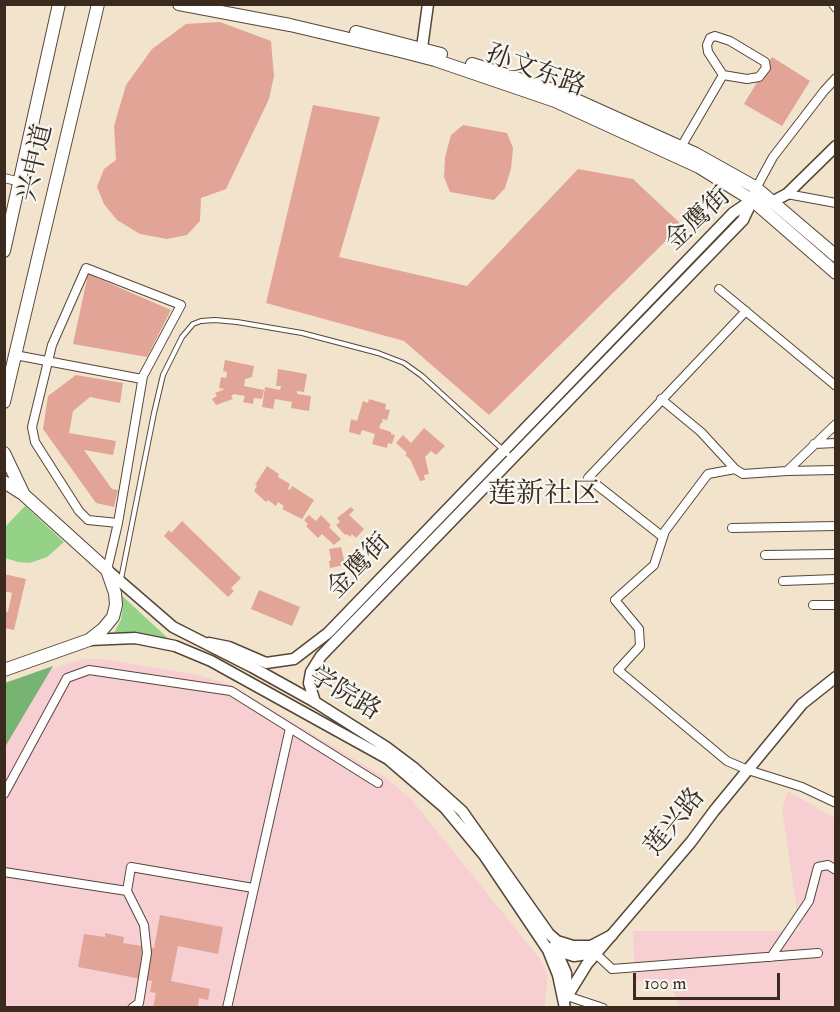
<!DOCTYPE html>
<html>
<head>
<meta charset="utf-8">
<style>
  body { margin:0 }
  #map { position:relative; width:840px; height:1012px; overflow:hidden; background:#f2e4cc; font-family:"IM FELL Double Pica",serif }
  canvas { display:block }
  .frame { position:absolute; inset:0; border:6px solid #3b2a1e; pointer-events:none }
  .scale { position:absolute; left:633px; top:973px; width:147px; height:27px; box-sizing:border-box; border:3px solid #3b2a1e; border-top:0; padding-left:8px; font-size:18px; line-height:21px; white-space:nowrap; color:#3b2a1e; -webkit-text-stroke:4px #f6f6f2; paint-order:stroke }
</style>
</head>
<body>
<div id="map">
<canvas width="840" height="1012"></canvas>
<div class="frame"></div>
<div class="scale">100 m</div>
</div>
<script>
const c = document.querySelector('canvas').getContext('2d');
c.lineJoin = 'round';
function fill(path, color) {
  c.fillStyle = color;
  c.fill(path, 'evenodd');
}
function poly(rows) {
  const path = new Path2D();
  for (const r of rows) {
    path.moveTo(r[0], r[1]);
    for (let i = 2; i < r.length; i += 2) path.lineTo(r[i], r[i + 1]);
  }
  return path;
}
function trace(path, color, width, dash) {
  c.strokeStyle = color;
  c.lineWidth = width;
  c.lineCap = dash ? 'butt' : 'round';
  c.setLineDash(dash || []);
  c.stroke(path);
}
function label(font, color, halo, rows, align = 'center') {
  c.font = font + ' "IM FELL Double Pica","Noto Serif SC",serif';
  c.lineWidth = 4.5;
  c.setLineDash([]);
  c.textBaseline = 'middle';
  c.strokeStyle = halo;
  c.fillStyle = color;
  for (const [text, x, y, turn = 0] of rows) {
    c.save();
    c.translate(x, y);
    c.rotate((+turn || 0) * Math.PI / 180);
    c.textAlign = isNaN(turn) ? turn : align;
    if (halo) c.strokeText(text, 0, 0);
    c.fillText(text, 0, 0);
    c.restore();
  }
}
const built = poly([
  [83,659,102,659,194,674,231,685,386,778,411,799,540,959,547,974,545,1007,5,1007,4,683],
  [788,791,835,818,835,1007,679,1007,669,980,635,981,633,931,800,931,782,809]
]);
const green = poly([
  [25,506,64,542,47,557,30,563,18,562,5,558,5,527],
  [119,593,172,642,157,636,110,636,115,631,121,620,123,606]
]);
const forest = poly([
  [53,666,5,747,5,683]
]);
const building = poly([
  [220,22,271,41,274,76,269,99,226,189,201,198,200,221,187,235,167,239,140,234,117,220,104,204,97,187,104,169,116,160,114,126,126,85,152,49,186,24],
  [772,57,810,81,782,126,744,104],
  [313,105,380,117,339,257,467,286,578,169,633,179,682,225,489,415,404,341,266,303],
  [463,125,507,133,513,148,511,169,505,188,494,200,450,192,444,177,445,157,451,135],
  [88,274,171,310,147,357,73,344],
  [225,360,254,366,252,377,245,379,244,386,264,390,262,399,254,398,253,404,243,402,245,396,234,394,231,396,233,399,216,405,212,399,217,396,215,393,225,389,219,388,221,377,226,378,227,372,223,371],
  [278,369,307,374,304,392,297,391,297,394,311,396,309,411,291,408,292,402,275,399,273,409,262,407,265,387,280,390,281,386,276,386],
  [76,375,123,383,120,403,90,397,73,411,69,433,116,441,113,455,84,450,112,489,118,490,114,507,96,503,43,429,48,396],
  [369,399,386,404,385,409,390,410,387,420,382,419,383,422,381,423,379,428,391,432,391,434,395,435,392,444,388,443,387,448,372,444,375,434,362,430,360,435,349,432,351,419,357,421,363,401,368,403],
  [424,428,445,446,436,455,431,451,425,457,429,474,424,475,425,480,420,481,410,459,405,455,407,453,396,443,403,435,411,443],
  [267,466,279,474,278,477,290,484,288,489,290,490,292,486,314,500,302,519,282,509,284,506,278,502,276,506,268,500,266,502,254,491,257,486,255,485],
  [351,507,354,510,349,515,364,529,356,538,352,534,350,537,347,534,345,535,336,525,340,522,337,518],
  [309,515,316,521,321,515,331,525,329,527,341,539,334,545,322,534,318,538,306,526,308,524,304,520],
  [182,521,241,578,231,588,234,591,228,597,164,536,169,530,171,533],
  [341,547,345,565,330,568,329,561,331,560,329,549],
  [4,574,26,579,14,630,4,628,4,611,8,612,12,593,4,591],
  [259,590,300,607,292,626,251,609],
  [160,915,223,927,218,954,178,946,171,981,210,989,208,1000,199,998,198,1008,153,1008,156,993,150,992,152,981,78,967,84,934,105,937,105,933,124,937,123,943,154,948]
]);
const service = poly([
  [121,579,154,413,163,375,182,337,193,324,201,321,215,320,237,322,302,333,378,353,404,363,422,376,512,458]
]);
const minor = poly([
  [833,4,836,8],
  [681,147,723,75,747,79,759,77,766,68,765,62,730,41,715,36,710,38,707,45,708,52,723,75],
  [4,178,21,182],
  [754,192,773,157,824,91,836,78],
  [787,194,836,203],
  [719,289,836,386],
  [15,355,142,379],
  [661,399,701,432,735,469],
  [836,424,787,471,743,474,735,469,708,474,665,531,654,565,615,600,639,629,640,646,618,670,727,761,748,770,802,787,836,803],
  [814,444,836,443],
  [787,471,836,470],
  [732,528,836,526],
  [663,537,588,478,746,311],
  [765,555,836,554],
  [107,570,118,523,143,376,181,305,86,268,52,345,32,427,35,442,79,511,88,520,118,523],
  [783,581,836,579],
  [813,605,836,605],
  [4,794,67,678,89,670,231,691,378,783],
  [4,872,127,891],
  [595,953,612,969,818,953],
  [771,957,809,901,818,867,828,865,836,870],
  [567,996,603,1008],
  [132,1008,139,1003,147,953,144,925,127,891,131,867,253,888],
  [227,1008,290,728]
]);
const tertiary = poly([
  [421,55,428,4],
  [767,202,772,202,787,194,836,146],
  [209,643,229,647,266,663,294,659,328,633,733,213,752,200],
  [315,702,309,683,311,672,321,656,743,220,752,201],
  [566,998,587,964,691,842,714,811,802,704,836,677]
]);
const secondary = poly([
  [107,570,173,627,252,667,315,702,386,747,414,768,462,811,549,934,557,941,573,946,591,946,612,935],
  [89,640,135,638,175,646,211,661,388,759,445,808,484,855,548,950,558,975,565,1008],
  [554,946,566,973,567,993],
  [555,950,574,956,595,953]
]);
const primary = poly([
  [179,4,290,25,400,51,435,60,555,101,699,167,752,200,836,273],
  [356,32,441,54],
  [472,64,556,91,696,154,755,187,836,256],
  [4,251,59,4],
  [4,402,98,4],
  [4,453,23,493],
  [4,482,23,494,107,570,115,593,116,605,113,617,103,629,89,640,4,670]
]);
const streetNames = [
  ["孙文东路",535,72,20],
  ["兴中道",37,163,-77],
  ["金鹰街",699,220,-43],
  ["金鹰街",360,567,-46],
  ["学院路",344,695,31],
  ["莲兴路",676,823,-51]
];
const quarterNames = [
  ["莲新社区",544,496]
];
fill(built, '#f7cfd3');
fill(green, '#94d288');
fill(forest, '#77b474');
fill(building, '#e1a497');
trace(service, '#564638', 6);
trace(minor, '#564638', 10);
trace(tertiary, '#564638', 13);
trace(secondary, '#564638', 13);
trace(primary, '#564638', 14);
trace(service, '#fff', 4);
trace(minor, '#fff', 8);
trace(tertiary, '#fff', 10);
trace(secondary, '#fff', 10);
trace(primary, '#fff', 12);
label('26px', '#3b2a1e', '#f6f6f2', streetNames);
label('28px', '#3b2a1e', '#f6f6f2', quarterNames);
</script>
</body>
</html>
